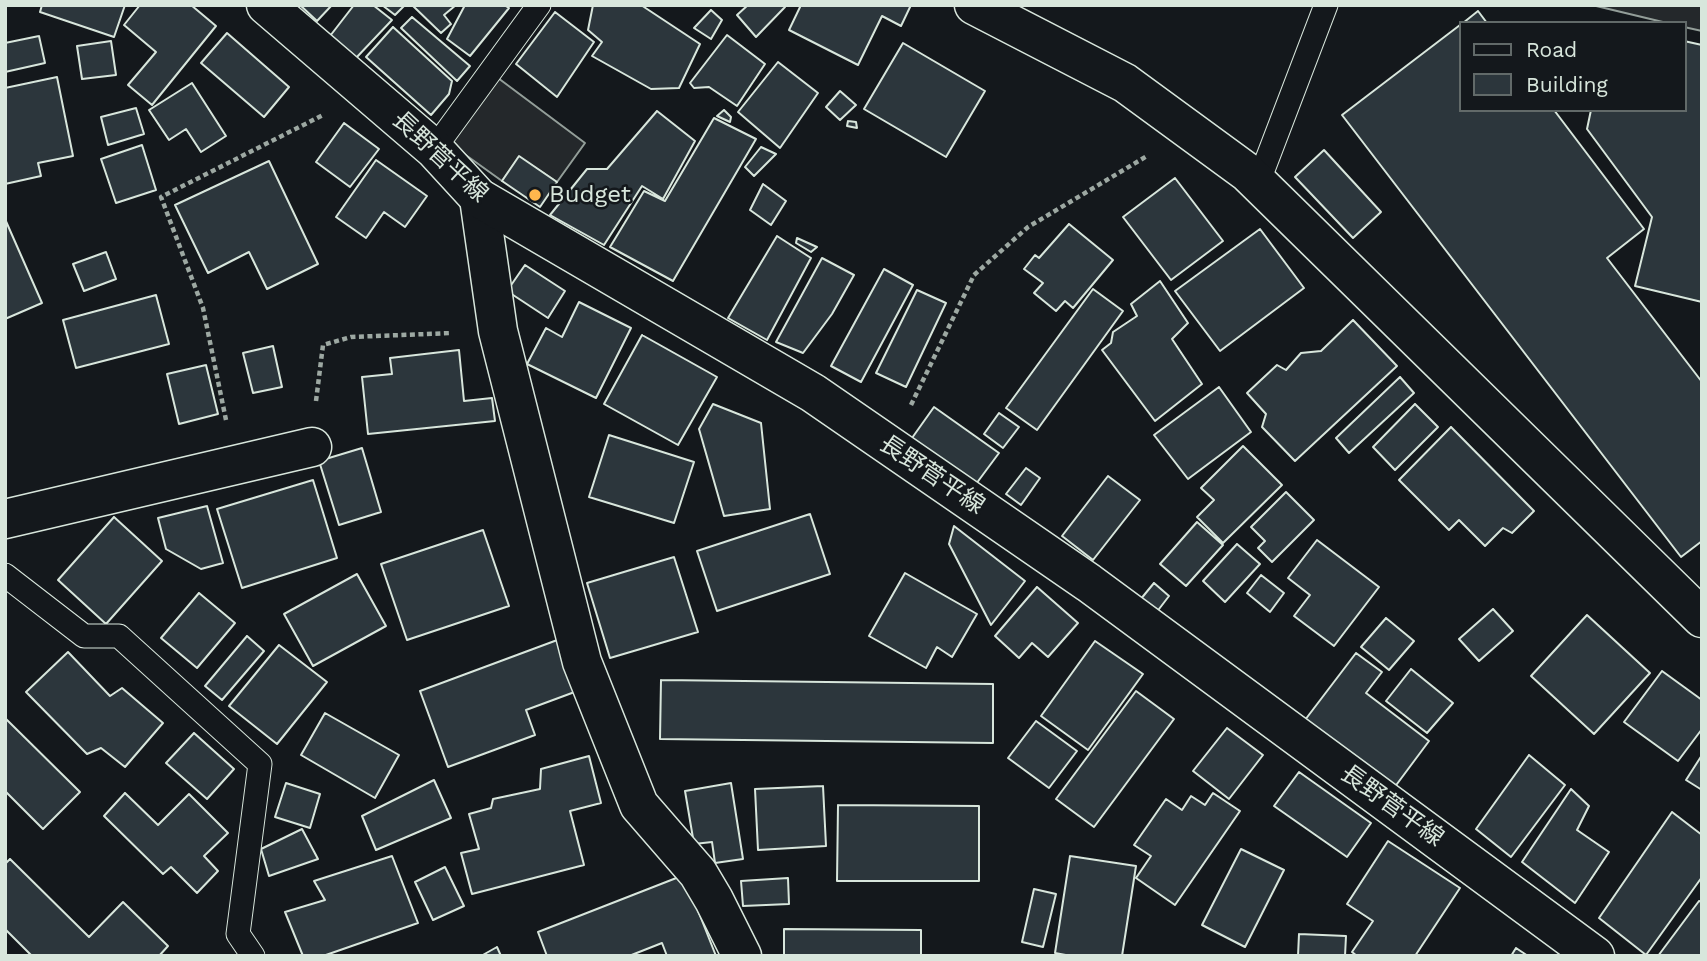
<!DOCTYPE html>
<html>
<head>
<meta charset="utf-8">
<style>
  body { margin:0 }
  #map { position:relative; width:1707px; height:961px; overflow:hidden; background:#14181c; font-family:"Work Sans",sans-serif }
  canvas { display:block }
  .frame { position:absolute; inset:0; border:7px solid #d8e6dc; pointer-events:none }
  .legend { position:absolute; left:1459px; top:21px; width:228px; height:91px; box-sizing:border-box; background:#14181c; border:2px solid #626a69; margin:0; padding:9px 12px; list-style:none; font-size:21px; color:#d8e6dc }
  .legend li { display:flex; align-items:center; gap:14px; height:35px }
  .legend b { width:35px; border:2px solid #626a69 }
</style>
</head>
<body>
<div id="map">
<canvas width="1707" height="961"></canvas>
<div class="frame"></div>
<ul class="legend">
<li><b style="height:9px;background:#14181c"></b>Road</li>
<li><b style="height:19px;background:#2c363c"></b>Building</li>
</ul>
</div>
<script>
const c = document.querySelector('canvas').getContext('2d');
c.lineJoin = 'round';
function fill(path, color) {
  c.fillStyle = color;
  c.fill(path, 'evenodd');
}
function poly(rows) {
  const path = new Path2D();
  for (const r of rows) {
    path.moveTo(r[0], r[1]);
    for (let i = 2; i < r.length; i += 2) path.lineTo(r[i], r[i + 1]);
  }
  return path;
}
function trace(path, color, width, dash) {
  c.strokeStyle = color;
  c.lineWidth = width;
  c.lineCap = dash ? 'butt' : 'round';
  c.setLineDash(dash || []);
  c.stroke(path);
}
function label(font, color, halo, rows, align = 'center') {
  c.font = font + ' "Work Sans","Noto Sans JP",sans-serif';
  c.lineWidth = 5;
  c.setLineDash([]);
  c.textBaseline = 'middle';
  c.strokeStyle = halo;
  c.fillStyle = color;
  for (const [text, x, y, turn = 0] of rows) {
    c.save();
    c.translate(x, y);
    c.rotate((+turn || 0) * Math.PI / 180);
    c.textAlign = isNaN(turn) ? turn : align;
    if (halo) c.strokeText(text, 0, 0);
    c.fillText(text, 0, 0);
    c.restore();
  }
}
const parking = poly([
  [1592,5,1702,5,1702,31,1684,27,1684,23,1667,23,1592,5],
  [490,72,585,143,557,182,519,157,502,181,442,138,490,72]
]);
const building = poly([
  [42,5,125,5,114,37,40,12,42,5],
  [140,5,191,5,216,26,152,105,128,85,156,52,124,25,140,5],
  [300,5,332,5,317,21,300,5],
  [354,5,373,5,392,20,356,58,330,36,354,5],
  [382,5,405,5,395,15,382,5],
  [412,5,456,5,444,15,451,24,441,33,412,5],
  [465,5,504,5,509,8,470,56,447,39,465,5],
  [593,5,641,5,700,44,679,88,651,89,592,56,602,42,588,30,593,5],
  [748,5,783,5,785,7,756,37,737,15,748,5],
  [801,5,911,5,901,26,882,16,858,65,789,30,801,5],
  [711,10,722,20,711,39,694,28,711,10],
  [1478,11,1487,23,1463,23,1478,11],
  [555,12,594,42,557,97,516,64,555,12],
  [412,17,470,66,457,81,401,28,412,17],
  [1460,25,1460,110,1554,110,1644,229,1607,258,1702,382,1702,541,1681,557,1342,115,1460,25],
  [393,27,452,81,449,94,431,115,366,57,393,27],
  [227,33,289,87,264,117,201,63,227,33],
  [727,35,765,64,737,106,709,87,694,88,690,83,727,35],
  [39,36,45,63,5,72,5,43,39,36],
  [111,41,116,75,82,79,77,46,111,41],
  [1684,41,1702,45,1702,302,1635,286,1652,217,1587,129,1591,110,1684,110,1684,41],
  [903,43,985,91,946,157,864,109,903,43],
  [778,62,818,93,780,148,738,112,778,62],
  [57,77,73,156,38,163,41,176,5,184,5,88,57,77],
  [192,83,226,136,201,152,186,129,169,140,149,110,192,83],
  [840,91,856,105,840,120,826,107,840,91],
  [136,108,144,134,108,145,101,117,136,108],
  [724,110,731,117,730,122,717,116,724,110],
  [657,111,695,141,663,199,642,186,604,245,550,215,587,169,607,169,657,111],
  [714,118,756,139,673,281,610,247,644,191,665,201,714,118],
  [848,121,856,122,857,128,847,126,848,121],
  [344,123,379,149,350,187,316,162,344,123],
  [142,145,156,190,116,203,101,159,142,145],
  [761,147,776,154,754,176,745,167,761,147],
  [1324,150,1381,212,1353,238,1295,177,1324,150],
  [519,156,557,182,540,207,502,181,519,156],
  [376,160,427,196,405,227,384,212,366,238,336,217,376,160],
  [269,161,318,264,267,289,249,252,208,273,175,205,269,161],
  [1175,178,1223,241,1171,280,1123,217,1175,178],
  [763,184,786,201,771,225,750,210,763,184],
  [5,219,42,303,5,319,5,219],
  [1069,224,1113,260,1073,308,1065,301,1056,311,1034,293,1043,283,1024,269,1035,255,1039,258,1069,224],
  [1260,229,1304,288,1220,351,1175,291,1260,229],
  [777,236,811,258,767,340,728,318,777,236],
  [797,238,817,247,811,252,796,243,797,238],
  [106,252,116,279,84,291,73,264,106,252],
  [822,258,854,275,832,314,803,353,776,342,822,258],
  [525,265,565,291,548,318,507,291,525,265],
  [884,269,913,285,861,382,831,366,884,269],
  [1160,281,1188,323,1172,339,1202,384,1155,421,1102,350,1111,343,1113,332,1137,316,1131,304,1160,281],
  [1093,289,1123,311,1037,430,1006,408,1093,289],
  [917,290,946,303,906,387,876,373,917,290],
  [156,295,169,344,76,368,63,320,156,295],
  [579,302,631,328,596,398,527,364,546,328,562,337,579,302],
  [1353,320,1397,366,1295,461,1262,427,1266,414,1247,393,1277,365,1286,370,1301,353,1321,351,1353,320],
  [642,335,717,377,678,445,604,404,642,335],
  [273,346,282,387,253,393,243,353,273,346],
  [459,350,464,401,492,398,495,421,368,434,362,377,392,374,390,358,459,350],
  [206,365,218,414,179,424,167,374,206,365],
  [1400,377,1414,393,1349,453,1336,438,1400,377],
  [1219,387,1251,432,1188,479,1154,435,1219,387],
  [713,404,761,423,770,509,724,516,699,429,713,404],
  [1415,404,1438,427,1395,470,1373,447,1415,404],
  [934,407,999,453,976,484,912,438,934,407],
  [999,413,1019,427,1003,448,984,434,999,413],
  [1451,427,1534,511,1512,533,1503,528,1485,546,1459,520,1449,530,1399,480,1451,427],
  [609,435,694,462,674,523,589,497,609,435],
  [1243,446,1282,485,1223,543,1197,517,1214,500,1201,488,1243,446],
  [362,448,381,512,339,525,319,461,362,448],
  [1026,468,1040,478,1021,505,1006,494,1026,468],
  [1108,476,1140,500,1093,560,1062,536,1108,476],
  [313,480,337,558,242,588,217,509,313,480],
  [1286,492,1314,520,1272,562,1258,548,1265,541,1251,527,1286,492],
  [207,506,223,563,201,569,166,549,158,518,207,506],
  [810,514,830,574,717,611,697,551,810,514],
  [114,517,162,561,106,624,58,580,114,517],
  [1197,522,1223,545,1186,586,1160,564,1197,522],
  [954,526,1025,581,991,625,949,544,954,526],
  [483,530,509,606,407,640,381,564,483,530],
  [1317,540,1379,587,1334,646,1294,616,1310,595,1288,578,1317,540],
  [1237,544,1260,564,1225,602,1203,581,1237,544],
  [674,557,698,632,610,658,587,583,674,557],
  [905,573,977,614,952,657,937,647,926,668,869,636,905,573],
  [357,574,386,626,313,666,284,614,357,574],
  [1261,575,1284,593,1270,612,1247,593,1261,575],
  [1154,583,1169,596,1156,613,1140,600,1154,583],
  [1037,587,1078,623,1048,657,1032,643,1019,658,995,636,1037,587],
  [199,593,235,623,197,668,161,638,199,593],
  [1493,609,1513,631,1479,661,1459,639,1493,609],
  [1587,615,1650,673,1594,734,1531,676,1587,615],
  [1386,618,1414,641,1389,670,1361,647,1386,618],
  [247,636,264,651,222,700,205,686,247,636],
  [560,639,580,690,526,710,535,735,448,767,420,691,560,639],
  [1095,641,1143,674,1088,750,1041,716,1095,641],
  [279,645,327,682,277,744,229,706,279,645],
  [68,652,110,696,122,688,163,723,125,767,101,748,87,754,26,692,68,652],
  [1356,653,1382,672,1366,693,1429,741,1394,788,1305,720,1356,653],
  [1411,669,1453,703,1427,733,1386,701,1411,669],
  [1662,671,1702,700,1702,729,1678,761,1624,722,1662,671],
  [661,680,993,684,993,743,660,739,661,680],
  [1136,691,1174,719,1094,827,1056,799,1136,691],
  [325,713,399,755,375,798,301,755,325,713],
  [5,718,80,792,43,829,5,791,5,718],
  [1036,721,1077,751,1049,788,1008,758,1036,721],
  [1227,728,1263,755,1229,799,1193,771,1227,728],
  [194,733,234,769,207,799,166,763,194,733],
  [1529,755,1565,785,1511,857,1476,829,1529,755],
  [1702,755,1702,790,1686,780,1702,755],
  [589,756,601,803,570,811,584,865,472,894,461,853,479,849,469,814,491,808,493,799,540,789,541,769,589,756],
  [1299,772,1371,823,1347,857,1274,806,1299,772],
  [434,780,451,818,376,850,362,816,434,780],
  [286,783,320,794,310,828,275,817,286,783],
  [731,783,743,859,715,863,712,842,694,844,685,791,731,783],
  [823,786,826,846,758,850,755,789,823,786],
  [1571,789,1589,806,1577,830,1609,852,1575,903,1522,862,1571,789],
  [125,793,158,825,189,794,228,833,204,856,218,871,197,893,171,867,163,874,104,816,125,793],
  [1213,793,1240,811,1175,905,1136,878,1151,856,1134,845,1166,799,1182,810,1191,796,1205,805,1213,793],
  [838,805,979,806,979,881,837,881,838,805],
  [1672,812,1702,835,1702,877,1646,955,1599,918,1672,812],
  [302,829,318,859,269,876,261,849,302,829],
  [1388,841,1460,888,1415,956,1357,956,1352,952,1373,921,1347,904,1388,841],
  [1241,849,1284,870,1245,947,1202,925,1241,849],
  [392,856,418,923,323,956,303,956,285,912,325,900,314,881,392,856],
  [1070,856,1136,866,1122,956,1071,956,1055,953,1070,856],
  [10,859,89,937,123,902,168,946,159,956,32,956,5,929,5,864,10,859],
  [445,867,464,906,433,920,415,882,445,867],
  [684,875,716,956,667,956,662,943,629,956,547,956,538,932,684,875],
  [788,878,789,904,743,906,741,881,788,878],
  [1034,889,1056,894,1043,947,1022,942,1034,889],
  [1699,901,1702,902,1702,956,1658,956,1699,901],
  [784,929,921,930,921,956,784,956,784,929],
  [1299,934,1346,936,1345,956,1298,956,1299,934],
  [497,947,501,956,481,956,497,947],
  [1516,948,1528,956,1511,956,1516,948]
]);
const path = poly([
  [316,401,323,345,351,337,452,333],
  [911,405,974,275,1028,227,1147,156],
  [226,420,203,308,161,197,323,115]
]);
const service = poly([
  [434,149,539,5],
  [1258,183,1326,5],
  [5,575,84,636,119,636,260,764,238,934,253,956]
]);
const minor = poly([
  [974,5,1125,83,1248,173,1702,618],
  [479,198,498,331,582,662,639,805,698,873,714,900,742,956],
  [5,519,312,447]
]);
const primary = poly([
  [266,5,434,149,479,198,813,393,1089,583,1595,956]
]);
const markers = [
  [535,195,7,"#ffb74d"]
];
const streetNames = [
  ["長野菅平線",440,157,43],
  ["長野菅平線",932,475,34],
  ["長野菅平線",1392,806,36]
];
const poiNames = [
  ["Budget",549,195]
];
fill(parking, '#24282b');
trace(parking, '#939e99', 2);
fill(building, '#2c363c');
trace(building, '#d8e6dc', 2);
trace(service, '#d8e6dc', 25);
trace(minor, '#d8e6dc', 41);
trace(primary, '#d8e6dc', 41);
trace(path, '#9da8a2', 4.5, [5, 3.5]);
trace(service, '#14181c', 23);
trace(minor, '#14181c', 38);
trace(primary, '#14181c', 38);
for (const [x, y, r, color] of markers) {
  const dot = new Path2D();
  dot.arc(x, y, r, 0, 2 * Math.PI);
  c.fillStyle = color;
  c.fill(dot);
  trace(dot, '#14181c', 2.5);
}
label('24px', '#d8e6dc', '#14181c', streetNames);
label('24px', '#d8e6dc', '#14181c', poiNames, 'left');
</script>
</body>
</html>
